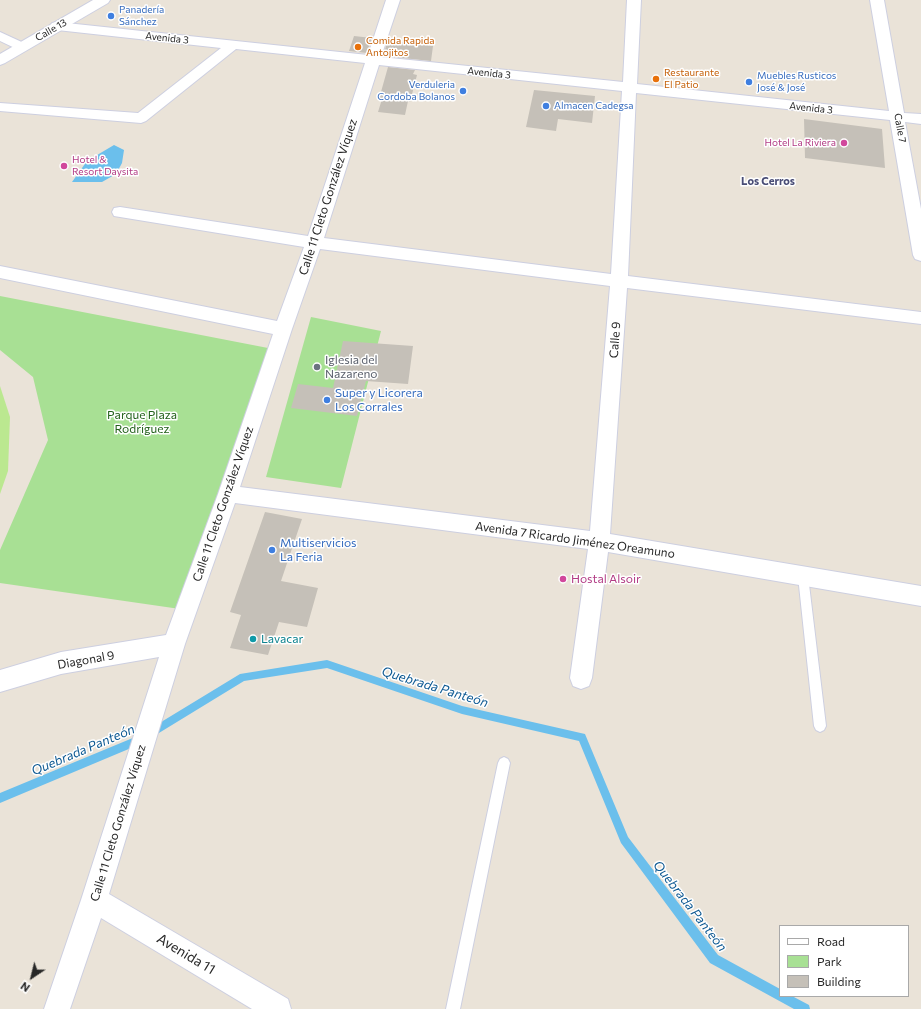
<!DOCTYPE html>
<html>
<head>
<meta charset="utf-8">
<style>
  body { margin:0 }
  #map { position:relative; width:921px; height:1009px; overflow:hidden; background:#eae3d8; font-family:Commissioner,sans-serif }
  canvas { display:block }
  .legend { position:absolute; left:779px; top:925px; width:130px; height:72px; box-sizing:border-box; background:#fff; border:1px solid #a9a9a9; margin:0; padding:5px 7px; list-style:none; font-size:12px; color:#272727 }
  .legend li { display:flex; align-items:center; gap:8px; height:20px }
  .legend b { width:20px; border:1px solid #a9a9a9 }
  .north { position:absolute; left:12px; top:957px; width:40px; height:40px; -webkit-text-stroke:3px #fff; paint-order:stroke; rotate:215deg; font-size:11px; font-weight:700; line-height:16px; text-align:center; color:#272727 }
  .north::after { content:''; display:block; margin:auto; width:14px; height:18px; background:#272727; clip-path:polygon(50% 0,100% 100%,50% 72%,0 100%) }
</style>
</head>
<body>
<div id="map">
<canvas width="921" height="1009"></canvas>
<ul class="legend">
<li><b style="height:5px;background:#fff"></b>Road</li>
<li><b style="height:11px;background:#a8e094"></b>Park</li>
<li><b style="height:11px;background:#c5c0b8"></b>Building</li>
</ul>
<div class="north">N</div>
</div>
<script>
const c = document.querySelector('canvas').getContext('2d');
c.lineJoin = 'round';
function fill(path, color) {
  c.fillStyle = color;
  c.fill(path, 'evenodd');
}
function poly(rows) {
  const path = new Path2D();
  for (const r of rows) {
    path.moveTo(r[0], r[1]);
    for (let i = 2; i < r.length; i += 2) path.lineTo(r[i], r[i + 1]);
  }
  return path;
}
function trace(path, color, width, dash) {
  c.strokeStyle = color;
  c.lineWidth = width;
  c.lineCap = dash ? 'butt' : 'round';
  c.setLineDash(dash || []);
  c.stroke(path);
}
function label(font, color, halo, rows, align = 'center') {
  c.font = font + ' Commissioner,sans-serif';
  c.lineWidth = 3;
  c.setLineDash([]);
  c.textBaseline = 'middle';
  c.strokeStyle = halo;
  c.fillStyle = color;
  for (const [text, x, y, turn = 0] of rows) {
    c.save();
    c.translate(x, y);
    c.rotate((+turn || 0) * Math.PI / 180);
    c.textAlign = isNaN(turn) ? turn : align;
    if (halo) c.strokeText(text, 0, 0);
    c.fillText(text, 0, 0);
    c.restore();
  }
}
const green = poly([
  [0,296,268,348,180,609,0,583,0,550,48,440,33,377,0,350],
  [311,317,381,331,341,488,266,477]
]);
const pitch = poly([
  [0,386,10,417,8,471,0,494]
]);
const water = poly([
  [114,145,124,150,122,163,116,174,102,182,72,182,87,161]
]);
const stream = poly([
  [327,660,462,706,585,734,628,837,718,955,780,989,780,996,792,996,809,1005,810,1009,794,1009,710,963,621,843,579,741,462,714,327,668,244,681,154,736,151,738,148,736,146,733,148,730,240,674,327,660],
  [140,735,143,737,145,740,143,743,0,803,0,793,140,735]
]);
const building = poly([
  [354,36,372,38,367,53,349,51],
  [388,40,433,46,431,61,383,56],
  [388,67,415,70,413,74,417,75,410,102,408,101,405,115,378,112,382,99,379,99],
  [534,90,595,96,592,123,558,119,556,131,526,127],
  [804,119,882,129,885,168,805,158],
  [343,341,413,346,408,384,366,381,357,416,291,408,298,384,333,388],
  [265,512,302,519,281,581,318,588,307,627,279,622,268,655,230,648,241,615,230,612]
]);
const service = poly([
  [803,571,807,573,808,576,826,726,824,730,820,732,816,730,814,726,798,576,799,573,803,571],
  [504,757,508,759,510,763,460,1009,446,1009,498,763,500,759,504,757]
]);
const minor = poly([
  [386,0,400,0,381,57,623,82,627,0,641,0,637,84,889,111,870,0,884,0,904,113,921,114,921,124,905,122,921,209,921,261,915,259,913,255,890,120,636,93,628,276,921,312,921,324,627,288,610,534,921,586,921,606,608,552,592,678,589,686,581,689,573,686,570,678,588,549,235,503,185,644,109,894,288,999,291,1009,252,1009,101,918,70,1009,44,1009,81,900,159,657,61,674,0,692,0,670,61,652,166,635,218,494,273,334,0,278,0,266,277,321,304,247,120,217,114,216,112,212,114,208,120,207,308,236,365,63,236,49,146,121,141,123,0,111,0,103,138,113,221,48,57,30,52,29,50,26,52,23,57,22,368,55,386,0],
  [379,65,622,91,611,274,324,238,379,65],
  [320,249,610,286,590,531,240,487,292,329,320,249],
  [0,32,26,44,28,47,26,50,21,51,0,41,0,32]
]);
const tertiary = poly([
  [93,0,110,0,108,3,5,63,0,65,0,54,93,0]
]);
const markers = [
  [111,16,4,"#3f7fe0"],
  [358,47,4,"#e8710a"],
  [656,79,4,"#e8710a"],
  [749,82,4,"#3f7fe0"],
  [463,91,4,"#3f7fe0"],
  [546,106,4,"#3f7fe0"],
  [844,143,4,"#d1479c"],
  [64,166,4,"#d1479c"],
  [317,367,4,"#6b7280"],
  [327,400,4,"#3f7fe0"],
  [272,550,4,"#3f7fe0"],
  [563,579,4,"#d1479c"],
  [253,639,4,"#0f9aa8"]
];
const farShopnames = [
  ["Panadería",119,10],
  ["Sánchez",119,22],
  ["Muebles Rusticos",757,76],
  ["José & José",757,88],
  ["Verduleria",455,85,"right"],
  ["Cordoba Bolanos",455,97,"right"],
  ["Almacen Cadegsa",554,106]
];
const farStreetnames = [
  ["Calle 13",51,30,-30],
  ["Avenida 3",167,38,6],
  ["Avenida 3",489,73,6],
  ["Avenida 3",811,108,6],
  ["Calle 7",900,128,80]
];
const farFoodnames = [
  ["Comida Rapida",366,41],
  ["Antojitos",366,53],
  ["Restaurante",664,73],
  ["El Patio",664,85]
];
const farHotelnames = [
  ["Hotel La Riviera",836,143],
  ["Hotel &",72,160,"left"],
  ["Resort Daysita",72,172,"left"]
];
const farNeighbourhoodnames = [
  ["Los Cerros",768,181]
];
const streetNames = [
  ["Calle 11 Cleto González Víquez",328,197,-72],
  ["Calle 9",615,340,-86],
  ["Calle 11 Cleto González Víquez",223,504,-71],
  ["Avenida 7 Ricardo Jiménez Oreamuno",575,540,8],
  ["Diagonal 9",86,660,-10],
  ["Calle 11 Cleto González Víquez",118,823,-73]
];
const worshipNames = [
  ["Iglesia del",325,360],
  ["Nazareno",325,374]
];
const shopNames = [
  ["Super y Licorera",335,393],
  ["Los Corrales",335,407],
  ["Multiservicios",280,543],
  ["La Feria",280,557]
];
const parkNames = [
  ["Parque Plaza",142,415],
  ["Rodríguez",142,429]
];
const hotelNames = [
  ["Hostal Alsoir",571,579]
];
const cultureNames = [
  ["Lavacar",261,639]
];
const waterNames = [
  ["Quebrada Panteón",435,687,17],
  ["Quebrada Panteón",83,750,-23],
  ["Quebrada Panteón",690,906,52]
];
const nearStreetnames = [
  ["Avenida 11",186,954,31]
];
fill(green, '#a8e094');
fill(pitch, '#bbe890');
fill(water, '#6bbfec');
fill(stream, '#6bbfec');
fill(building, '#c5c0b8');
trace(service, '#cdcfe0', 2);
trace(minor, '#cdcfe0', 2);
trace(tertiary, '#cdcfe0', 2);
fill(service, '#fff');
fill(minor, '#fff');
fill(tertiary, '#fff');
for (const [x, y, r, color] of markers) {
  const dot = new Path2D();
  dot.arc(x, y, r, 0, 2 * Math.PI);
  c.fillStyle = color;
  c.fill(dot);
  trace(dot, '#fff', 1.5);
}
label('10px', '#366cbe', '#fff', farShopnames, 'left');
label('10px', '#272727', '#fff', farStreetnames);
label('10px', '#c56008', '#fff', farFoodnames, 'left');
label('10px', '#b23c85', '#fff', farHotelnames, 'right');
label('bold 11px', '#494d76', '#fff', farNeighbourhoodnames);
label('12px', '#272727', '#fff', streetNames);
label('12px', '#5b616d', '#fff', worshipNames, 'left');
label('12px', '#366cbe', '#fff', shopNames, 'left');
label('12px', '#22611a', '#fff', parkNames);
label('12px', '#b23c85', '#fff', hotelNames, 'left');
label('12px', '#0d838f', '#fff', cultureNames, 'left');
label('italic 13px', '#0f5a93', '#fff', waterNames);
label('14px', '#272727', '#fff', nearStreetnames);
</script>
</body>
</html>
